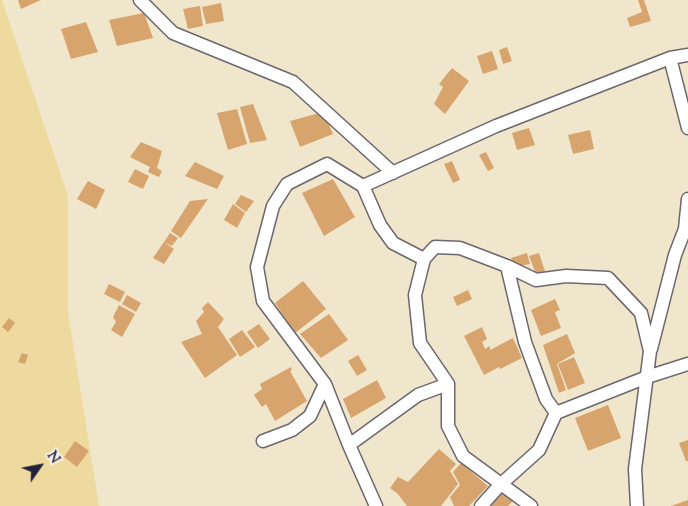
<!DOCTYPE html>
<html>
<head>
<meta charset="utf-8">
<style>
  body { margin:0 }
  #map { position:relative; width:688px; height:506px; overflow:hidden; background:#f0e6cc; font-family:"Sorts Mill Goudy",serif }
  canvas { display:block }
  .north { position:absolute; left:15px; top:441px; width:50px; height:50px; -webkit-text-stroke:4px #f7f3e8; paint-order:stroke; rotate:57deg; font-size:14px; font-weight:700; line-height:20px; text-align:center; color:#22223b }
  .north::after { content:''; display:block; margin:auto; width:18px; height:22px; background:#22223b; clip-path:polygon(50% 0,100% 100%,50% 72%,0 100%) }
</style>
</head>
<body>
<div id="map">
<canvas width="688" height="506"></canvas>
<div class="north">N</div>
</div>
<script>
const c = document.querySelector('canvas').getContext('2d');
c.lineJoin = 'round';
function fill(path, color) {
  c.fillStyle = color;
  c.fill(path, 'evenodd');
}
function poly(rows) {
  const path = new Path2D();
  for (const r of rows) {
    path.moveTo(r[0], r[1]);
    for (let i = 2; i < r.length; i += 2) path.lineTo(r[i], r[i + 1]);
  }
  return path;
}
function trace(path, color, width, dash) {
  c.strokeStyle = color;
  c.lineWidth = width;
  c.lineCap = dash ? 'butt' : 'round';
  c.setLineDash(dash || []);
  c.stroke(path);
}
const sand = poly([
  [0,0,2,0,68,196,68,312,99,506,0,506]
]);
const building = poly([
  [18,0,41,0,21,9],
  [638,0,644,0,651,21,630,27,627,18,642,12],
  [221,3,224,21,206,24,202,7],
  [200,6,203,26,188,29,183,9],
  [144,13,153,38,117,46,109,20],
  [86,22,98,52,71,59,61,29],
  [507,47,512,61,503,64,499,50],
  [492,51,498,69,483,74,477,56],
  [452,68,469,81,445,114,434,104,443,87,439,84],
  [253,104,267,140,250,143,240,107],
  [237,109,247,144,228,150,217,113],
  [323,112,333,134,300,147,290,121],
  [529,128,535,145,517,150,512,133],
  [590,130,594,149,573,154,568,135],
  [141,142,162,151,157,168,162,171,159,177,148,172,150,167,130,157],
  [486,152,494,168,488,171,479,155],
  [452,161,460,180,453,183,444,164],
  [195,162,224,176,217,189,185,176],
  [135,169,149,176,143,189,128,182],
  [333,179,355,217,324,236,302,193],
  [88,181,105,190,96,209,77,199],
  [241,195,254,201,246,212,235,204],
  [208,199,181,238,171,231,190,201],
  [233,204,245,213,237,228,224,220],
  [170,233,178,238,172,246,164,242],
  [164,242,174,249,164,264,153,258],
  [527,253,530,264,513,267,511,258],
  [539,253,545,271,536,274,529,256],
  [303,281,326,309,295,333,275,303],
  [109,284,125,292,120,302,104,294],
  [468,290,472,299,457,306,453,297],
  [127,295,141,303,136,312,122,304],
  [555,299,560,310,555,312,561,328,541,336,531,310],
  [208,302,224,319,218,327,237,355,205,378,181,342,202,334,196,321,204,312,202,308],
  [119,305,135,314,122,337,111,330,116,322,113,317],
  [329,314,348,340,321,358,300,334],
  [9,318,15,323,8,332,2,327],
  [259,324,270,339,258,348,247,332],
  [482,327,487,339,482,342,485,349,490,346,490,350,513,338,522,358,500,369,499,367,484,375,464,336],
  [242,330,255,347,240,357,229,339],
  [567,334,575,353,557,364,566,390,559,393,543,345],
  [22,353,28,355,25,364,18,362],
  [358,355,367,370,357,376,348,361],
  [574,357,585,383,568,390,558,364],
  [291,367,292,370,290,371,307,401,275,421,266,404,262,407,254,395,262,389,260,384],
  [377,380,386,398,351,418,343,399],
  [608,405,621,438,588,451,575,418],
  [688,440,688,461,686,461,679,443],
  [75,441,89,451,77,467,64,457],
  [439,449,456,464,450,471,458,484,441,506,407,506,398,494,390,488,398,477,408,482],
  [461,463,488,486,469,506,454,506,450,497,460,485,453,472],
  [501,491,513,501,508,506,493,506,491,505],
  [688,500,688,506,671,506]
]);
const street = poly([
  [140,0,173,33,293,82,393,173],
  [670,58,688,128],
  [363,186,496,126,670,58,688,55],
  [685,229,688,199],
  [507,266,525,342,546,399,556,413],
  [651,349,675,255,685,229,688,228],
  [263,441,292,430,310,416,325,384],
  [349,445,418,395,448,384],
  [376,506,349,445,325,384,263,301,257,267,273,206,287,184,327,164,363,186,380,225,393,243,424,259],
  [481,506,500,485,539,450,556,413,647,377,688,364],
  [531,506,463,456,448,426,448,384,420,343,415,295,424,259,435,247,460,248,507,266,536,280,566,276,608,278,641,313,650,351,635,469,637,506]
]);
fill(sand, '#eeda9e');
fill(building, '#d8a46e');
trace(street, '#6a676e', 15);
trace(street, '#fff', 12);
</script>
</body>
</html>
